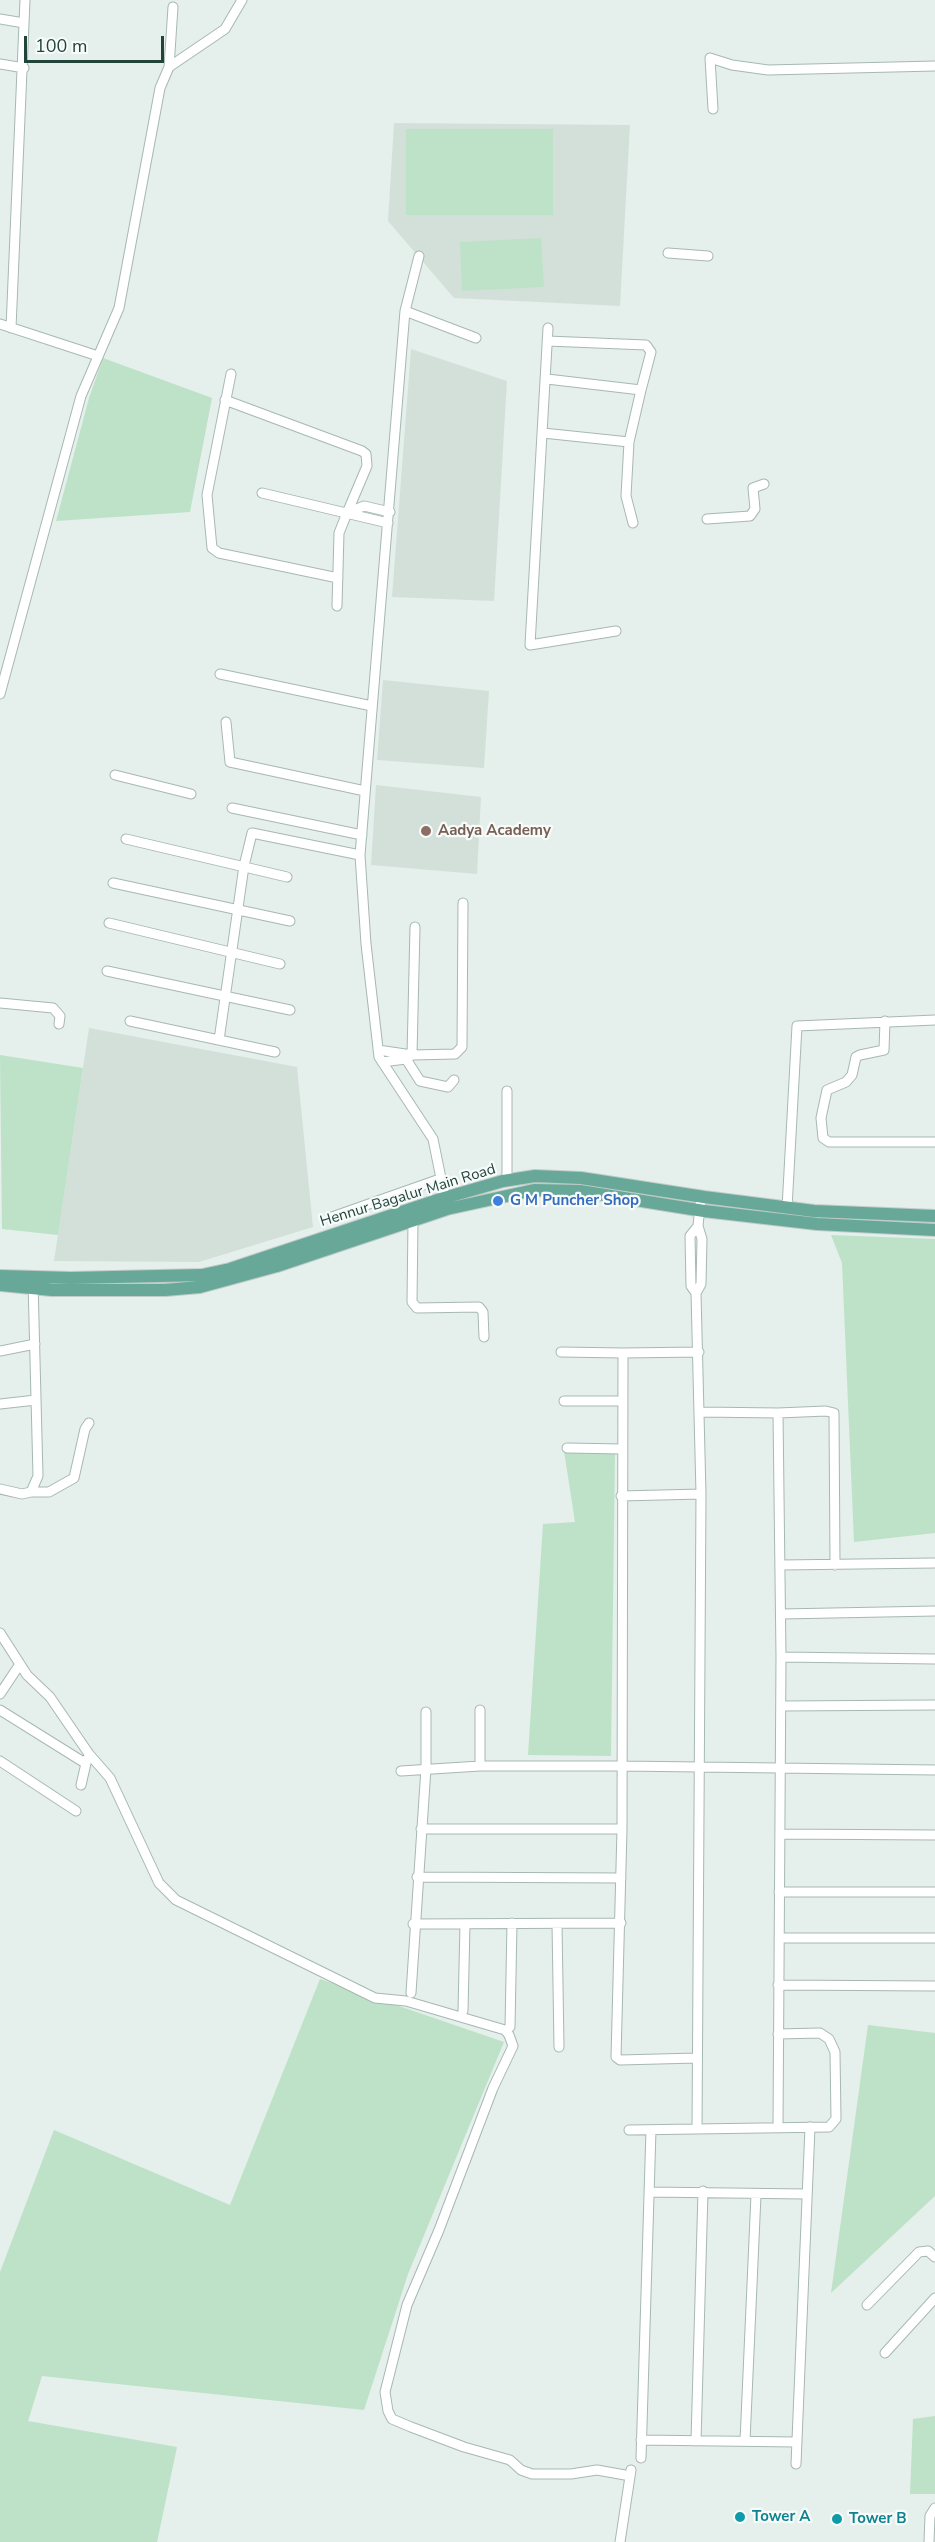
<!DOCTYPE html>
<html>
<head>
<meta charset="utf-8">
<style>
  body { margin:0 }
  #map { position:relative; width:935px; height:2542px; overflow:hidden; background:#e5efeb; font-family:"Nunito Sans",sans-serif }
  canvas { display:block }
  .scale { position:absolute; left:24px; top:36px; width:140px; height:27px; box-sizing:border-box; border:3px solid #22443b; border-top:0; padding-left:8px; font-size:18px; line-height:21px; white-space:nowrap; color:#22443b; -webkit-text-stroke:4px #f7fbf9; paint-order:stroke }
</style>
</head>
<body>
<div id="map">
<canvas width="935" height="2542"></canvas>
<div class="scale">100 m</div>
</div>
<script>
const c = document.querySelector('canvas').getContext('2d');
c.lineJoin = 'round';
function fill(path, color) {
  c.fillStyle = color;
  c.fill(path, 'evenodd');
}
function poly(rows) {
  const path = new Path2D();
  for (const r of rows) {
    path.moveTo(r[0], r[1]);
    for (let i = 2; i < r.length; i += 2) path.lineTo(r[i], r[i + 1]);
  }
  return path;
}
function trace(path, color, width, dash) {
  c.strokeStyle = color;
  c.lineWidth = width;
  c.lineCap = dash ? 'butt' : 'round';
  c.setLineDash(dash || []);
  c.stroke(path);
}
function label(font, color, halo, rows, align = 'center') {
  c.font = font + ' "Nunito Sans",sans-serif';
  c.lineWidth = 4.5;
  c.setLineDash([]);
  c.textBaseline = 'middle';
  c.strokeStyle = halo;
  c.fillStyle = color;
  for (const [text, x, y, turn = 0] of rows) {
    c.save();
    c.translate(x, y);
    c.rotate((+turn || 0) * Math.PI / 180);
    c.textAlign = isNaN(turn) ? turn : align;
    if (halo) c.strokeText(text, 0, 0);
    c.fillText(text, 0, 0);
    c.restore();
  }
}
const built = poly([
  [394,123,630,125,620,306,454,298,388,221],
  [411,349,507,381,494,601,392,597],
  [383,680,489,691,484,768,377,760],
  [376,785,481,797,477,874,371,865],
  [89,1028,297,1067,313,1227,199,1262,54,1261]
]);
const green = poly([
  [406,129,553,129,553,215,406,215],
  [541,238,544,287,462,291,460,242],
  [103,358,212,398,190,512,56,521,89,398],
  [0,1055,83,1068,58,1235,2,1229],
  [831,1235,935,1239,935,1533,854,1542,842,1263],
  [564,1451,615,1453,611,1756,528,1755,543,1524,575,1522],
  [320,1979,504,2042,408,2274,364,2410,42,2376,28,2421,177,2447,157,2542,0,2542,0,2272,54,2130,230,2205],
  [868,2025,935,2033,935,2196,831,2293],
  [935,2416,935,2494,910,2494,913,2419]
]);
const minor = poly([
  [0,19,24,23],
  [0,64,24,68],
  [169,67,173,7],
  [713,109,710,58,732,65,768,70,935,66],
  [668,253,708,256],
  [419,256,405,311,360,855,366,944,379,1057,433,1139,446,1203],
  [405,311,476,338],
  [0,324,98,356],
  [11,328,25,0],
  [548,328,530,645,616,631],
  [547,341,646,345,651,352,641,390],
  [231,374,207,495,212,548,219,553,338,578],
  [547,379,641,390,629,442,626,496,633,523],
  [225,400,362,451,366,454,367,466,347,513,364,506,390,512],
  [543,433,629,442],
  [262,493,388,523],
  [707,519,750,516,755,509,753,488,764,484],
  [337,606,339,533,347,513],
  [220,674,372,706],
  [0,694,81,396,119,308,160,88,169,67,225,29,242,0],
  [226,722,230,762,365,791],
  [115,775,191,794],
  [232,808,362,835],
  [126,839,287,877],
  [113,883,290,921],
  [109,923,280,964],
  [415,927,412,1055,455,1054,462,1047,463,903],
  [107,971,290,1010],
  [0,1003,53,1008,60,1016,59,1024],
  [130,1021,275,1052],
  [885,1021,884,1050,860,1055,856,1057,852,1075,846,1082,827,1090,821,1118,823,1138,829,1142,935,1142],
  [219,1040,244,866,252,833,360,855],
  [378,1050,412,1055,406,1059,382,1062],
  [406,1059,420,1081,448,1087,454,1080],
  [507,1091,507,1181],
  [787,1208,797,1026,935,1020],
  [332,1217,440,1179],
  [413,1221,412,1302,417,1308,479,1307,483,1312,484,1337],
  [698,1226,690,1236,691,1286,696,1293,701,1284,702,1239,698,1226,701,1197],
  [696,1293,701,1494,697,2129],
  [0,1351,35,1344],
  [561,1352,623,1353],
  [564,1401,622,1401],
  [0,1404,36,1400],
  [701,1412,778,1413,781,1657,778,2127],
  [778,1413,826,1411,834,1413,835,1565],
  [567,1448,622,1449],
  [0,1489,22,1494,31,1492,38,1476,33,1282],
  [31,1492,49,1492,74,1478,85,1429,89,1423],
  [621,1496,701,1494],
  [781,1565,935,1563],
  [781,1614,935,1611],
  [0,1633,27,1675,50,1697,89,1754,110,1778,159,1883,176,1900,375,1998,406,2001,505,2030,509,2035,513,2046,493,2088,439,2230,407,2305,385,2392,388,2411,392,2419,411,2427,464,2447,510,2460,521,2470,532,2474,571,2474,597,2470,625,2475],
  [781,1657,935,1659],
  [0,1694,20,1664],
  [781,1706,935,1705],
  [0,1710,85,1763],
  [480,1710,480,1766],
  [0,1761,76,1811],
  [401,1771,480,1766,622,1766,935,1770],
  [81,1785,87,1759],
  [421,1829,622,1829],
  [780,1834,935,1835],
  [417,1877,621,1878],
  [779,1892,935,1892],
  [413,1924,621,1923],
  [557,1924,559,2047],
  [779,1938,935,1938],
  [778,1985,935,1986],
  [411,1993,426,1768,426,1712],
  [463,2011,465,1924],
  [510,2027,512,1923],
  [697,2058,620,2060,616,2057,622,1829,623,1353,699,1352],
  [629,2130,829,2127,836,2119,835,2052,829,2039,820,2033,778,2034],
  [649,2192,806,2194],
  [867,2305,919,2252,928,2251,935,2257],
  [885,2353,935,2298],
  [641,2440,796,2442],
  [696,2441,703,2191],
  [745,2441,756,2195],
  [641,2458,651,2130],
  [796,2464,810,2127],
  [620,2542,631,2470],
  [929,2542,930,2516,935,2508]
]);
const major = poly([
  [0,1276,71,1278,202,1275,230,1269,444,1198,503,1181,535,1176,581,1178,704,1197,814,1211,935,1216],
  [0,1285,52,1290,165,1290,200,1287,277,1266,447,1209,534,1190,580,1191,704,1211,817,1224,935,1230]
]);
const markers = [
  [426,831,6,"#8d6e63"],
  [498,1201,6,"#3f7fe0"],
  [740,2517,6,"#0f9aa8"],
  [837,2519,6,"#0f9aa8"]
];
const educationNames = [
  ["Aadya Academy",438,831]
];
const streetNames = [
  ["Hennur Bagalur Main Road",408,1196,-17]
];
const shopNames = [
  ["G M Puncher Shop",510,1201]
];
const cultureNames = [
  ["Tower A",752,2517],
  ["Tower B",849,2519]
];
fill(built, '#d3e0da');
fill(green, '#bde2c8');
trace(minor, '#a7b8b3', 11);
trace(major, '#c1cbc8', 14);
trace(minor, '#fff', 9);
trace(major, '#67a899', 12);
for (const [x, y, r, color] of markers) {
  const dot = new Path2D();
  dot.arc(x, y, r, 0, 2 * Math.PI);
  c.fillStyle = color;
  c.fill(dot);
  trace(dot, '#f7fbf9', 2);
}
label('bold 15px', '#785e54', '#f7fbf9', educationNames, 'left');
label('15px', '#22443b', '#f7fbf9', streetNames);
label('bold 15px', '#366cbe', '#f7fbf9', shopNames, 'left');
label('bold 15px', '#0d838f', '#f7fbf9', cultureNames, 'left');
</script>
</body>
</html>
